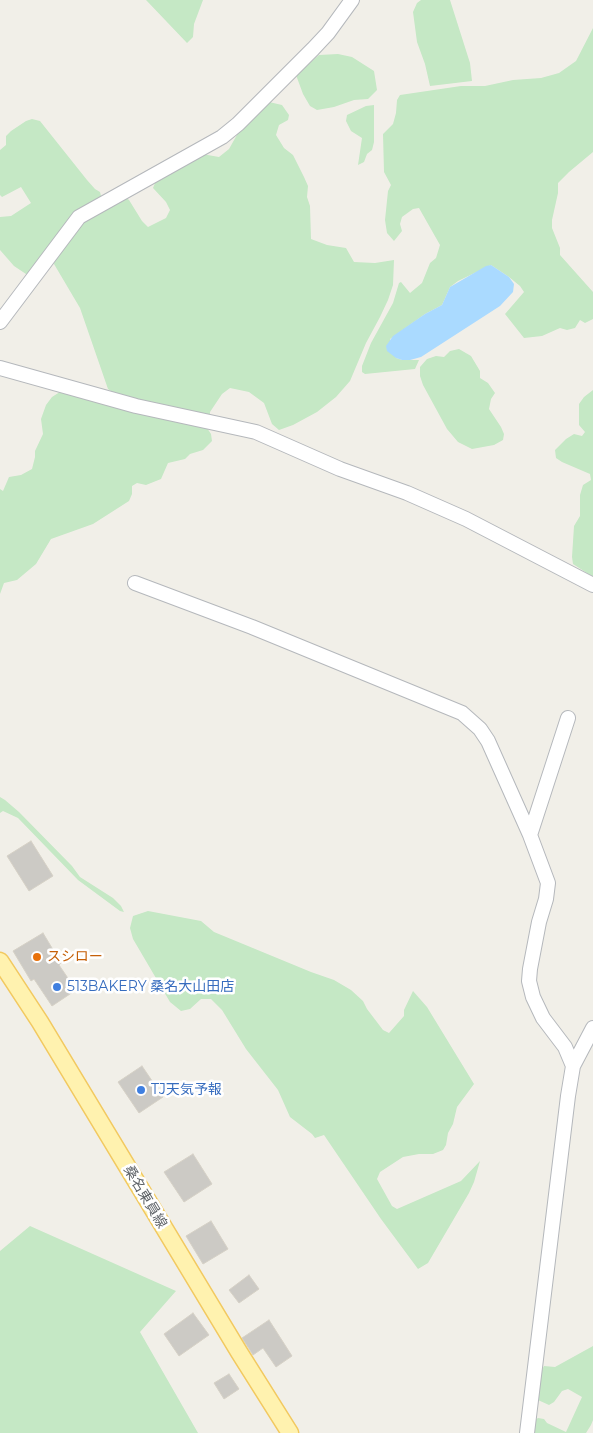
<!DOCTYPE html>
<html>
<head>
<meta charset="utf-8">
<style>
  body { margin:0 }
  canvas { display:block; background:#f1efe8 }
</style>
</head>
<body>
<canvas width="593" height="1433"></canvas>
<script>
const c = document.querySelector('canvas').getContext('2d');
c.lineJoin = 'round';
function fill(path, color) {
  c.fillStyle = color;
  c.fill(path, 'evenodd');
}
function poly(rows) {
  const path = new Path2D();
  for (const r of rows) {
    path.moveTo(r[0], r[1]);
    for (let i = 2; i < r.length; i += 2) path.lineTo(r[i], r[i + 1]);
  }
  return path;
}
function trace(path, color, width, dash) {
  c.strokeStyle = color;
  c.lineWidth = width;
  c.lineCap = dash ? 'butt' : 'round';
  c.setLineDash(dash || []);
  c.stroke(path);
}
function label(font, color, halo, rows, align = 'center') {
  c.font = font + ' Montserrat,"Noto Sans JP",sans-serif';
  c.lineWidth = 5;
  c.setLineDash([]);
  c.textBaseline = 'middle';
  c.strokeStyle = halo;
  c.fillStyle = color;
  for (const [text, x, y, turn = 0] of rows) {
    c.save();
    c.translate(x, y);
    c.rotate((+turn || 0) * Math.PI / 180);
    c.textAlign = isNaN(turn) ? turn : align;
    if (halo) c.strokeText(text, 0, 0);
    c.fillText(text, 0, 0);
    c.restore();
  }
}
const green = poly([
  [146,0,203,0,194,24,193,37,187,43],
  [421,0,450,0,470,63,472,81,430,86,425,64,417,42,413,12,417,3],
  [593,28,593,152,569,172,558,183,558,193,552,220,552,228,560,248,560,255,593,292,593,319,585,323,580,320,575,328,567,330,560,328,542,336,524,338,505,314,524,292,520,286,509,277,491,265,458,281,450,287,442,305,425,314,390,339,396,358,402,360,419,360,415,369,365,374,362,372,362,366,371,343,393,303,399,283,401,282,410,293,422,283,430,263,436,258,440,245,419,208,413,209,402,217,400,224,402,231,394,241,387,233,385,220,388,191,391,185,384,172,383,134,393,124,396,113,397,100,400,95,461,86,485,86,513,80,541,78,559,73,576,61],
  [338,54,352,57,374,71,377,90,368,99,354,100,334,107,317,110,310,106,303,94,296,75,319,55],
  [269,102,282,105,289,115,288,120,279,125,276,135,284,148,293,155,304,177,308,186,307,197,310,206,311,239,327,245,346,248,354,262,375,263,394,260,393,285,388,300,380,317,366,343,350,381,336,397,317,412,293,425,279,430,272,424,264,403,249,392,230,388,222,394,210,412,210,416,121,398,108,389,80,308,54,264,55,258,81,222,124,196,129,200,142,221,148,227,166,218,170,210,166,202,153,188,157,178,202,154,219,157,229,149,242,126],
  [374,105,374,142,372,150,367,154,364,162,358,165,362,138,351,131,346,121,347,115,366,106],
  [32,119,40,121,87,180,95,189,100,192,101,196,29,276,14,266,0,250,0,217,11,216,31,203,21,187,2,197,0,195,0,150,6,145,6,136,11,131,26,121],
  [459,349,471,356,480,371,480,378,488,383,495,393,491,399,489,409,501,427,504,434,503,440,494,445,472,449,458,442,447,429,423,385,420,376,420,367,427,359,436,356,444,357,450,351],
  [63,390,205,425,211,434,212,441,203,450,190,454,185,459,168,463,161,479,146,485,137,483,132,486,132,494,129,501,93,524,51,539,36,564,17,580,4,583,0,594,0,489,3,491,9,477,21,475,32,469,35,457,35,451,43,434,41,419,46,405,52,397],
  [593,390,593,577,573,564,572,557,574,526,580,516,580,495,583,485,591,480,590,474,562,462,556,458,555,450,566,439,574,434,582,436,585,432,579,425,579,404,584,397],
  [0,797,5,800,19,812,72,866,80,877,113,898,121,906,124,912,120,911,78,880,18,818,3,811,0,813],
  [148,911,201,921,214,932,311,972,334,980,351,990,363,1001,367,1009,383,1030,389,1033,404,1016,404,1010,413,991,427,1007,474,1084,457,1107,453,1124,448,1133,446,1145,443,1150,433,1154,419,1154,403,1157,380,1172,377,1179,392,1206,397,1209,461,1181,480,1161,474,1182,469,1193,428,1263,418,1269,381,1219,324,1135,315,1138,312,1134,290,1117,278,1090,246,1049,222,1010,211,999,201,999,190,1009,181,1011,170,1002,133,939,130,928,133,916],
  [30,1226,176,1291,140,1332,198,1433,0,1433,0,1251],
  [593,1346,593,1420,591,1425,586,1433,531,1433,532,1422,538,1418,544,1419,547,1423,566,1432,582,1397,568,1389,562,1391,554,1402,549,1405,538,1400,538,1377,544,1366,555,1367]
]);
const water = poly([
  [491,265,509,277,514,284,513,292,500,306,421,357,410,360,402,360,396,358,387,351,386,346,393,336,425,314,442,305,450,287,486,266]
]);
const building = poly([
  [31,841,53,876,29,891,7,856,31,841],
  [43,933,61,963,59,965,76,990,52,1006,34,979,31,981,13,951,43,933],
  [142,1066,163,1097,139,1113,118,1082,142,1066],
  [193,1154,212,1184,184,1202,164,1172,193,1154],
  [211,1221,228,1249,203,1264,186,1236,211,1221],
  [249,1275,259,1289,239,1303,229,1290,249,1275],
  [193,1313,209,1335,179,1356,164,1334,193,1313],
  [269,1320,292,1356,276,1367,263,1348,253,1355,242,1338,269,1320],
  [229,1374,239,1389,224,1399,214,1383,229,1374]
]);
const minor = poly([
  [0,322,79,217,222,137,238,124,313,49,328,33,352,0],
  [0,368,136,406,256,432,340,469,407,493,466,519,593,585],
  [135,583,252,627,462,713,480,729,488,741,530,835,548,883,546,899,539,922,530,969,529,981,533,997,543,1018,565,1047,573,1066],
  [530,835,568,718],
  [527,1433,568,1096,573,1066,593,1028]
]);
const major = poly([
  [0,961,40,1022,239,1352,290,1433]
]);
const markers = [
  [37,957,5,"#e8710a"],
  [57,987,5,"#3f7fe0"],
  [141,1090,5,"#3f7fe0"]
];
const foodNames = [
  ["スシロー",47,957]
];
const shopNames = [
  ["513BAKERY 桑名大山田店",67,987],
  ["TJ天気予報",151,1090]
];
const streetNames = [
  ["桑名東員線",145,1197,59]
];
fill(green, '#c5e8c5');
fill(water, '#aadaff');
fill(building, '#cccac5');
trace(building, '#d6d1c6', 1);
trace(minor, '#b5b8bc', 16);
trace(major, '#f2c960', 19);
trace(minor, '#fff', 14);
trace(major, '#fff2af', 16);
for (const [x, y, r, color] of markers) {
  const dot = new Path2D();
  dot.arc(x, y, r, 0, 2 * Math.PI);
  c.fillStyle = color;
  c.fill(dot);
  trace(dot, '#fff', 2);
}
label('14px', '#c56008', '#fff', foodNames, 'left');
label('14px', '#366cbe', '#fff', shopNames, 'left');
label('14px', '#5f6368', '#fff', streetNames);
</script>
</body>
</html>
